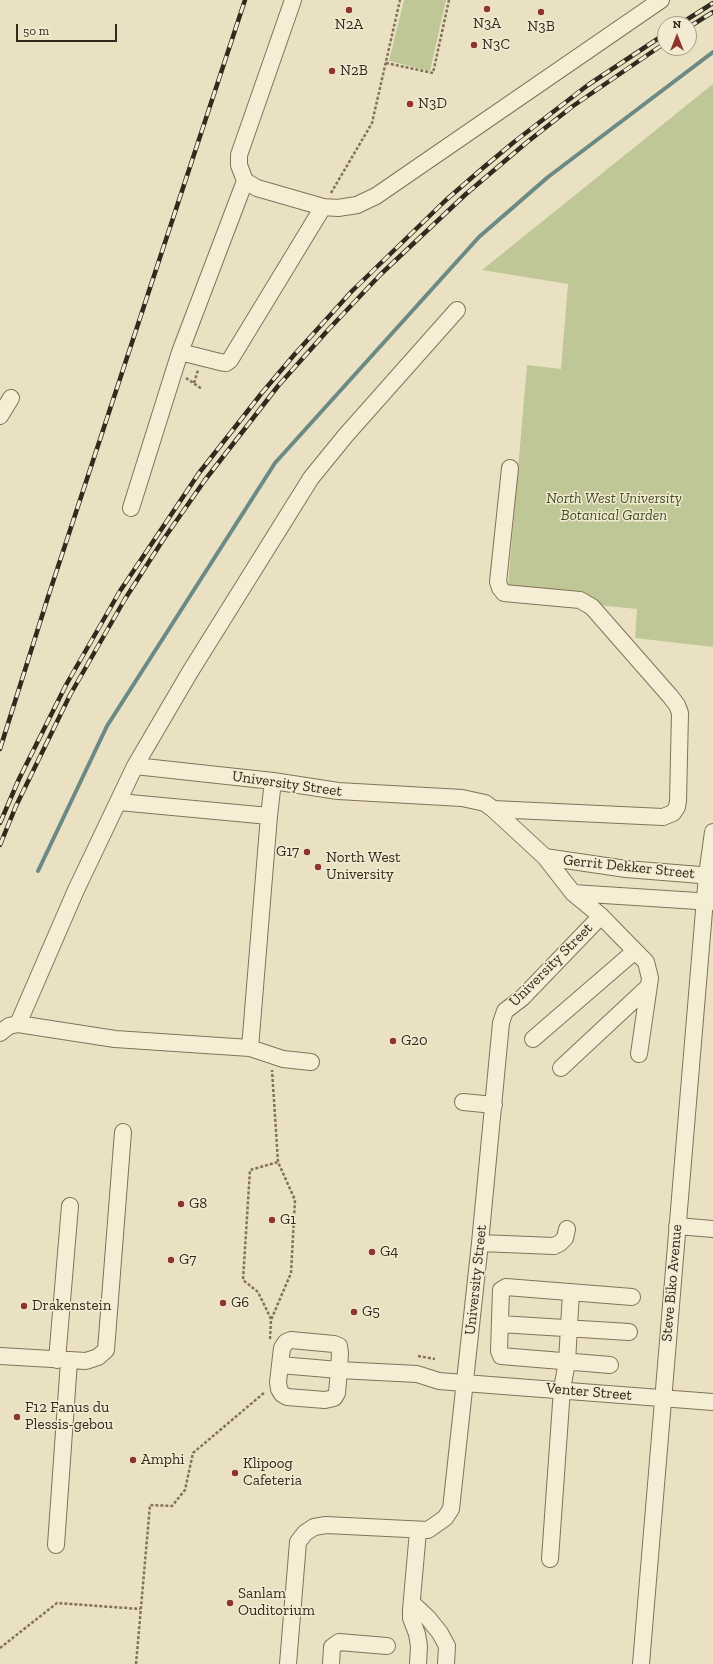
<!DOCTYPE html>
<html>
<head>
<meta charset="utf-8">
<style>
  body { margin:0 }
  #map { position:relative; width:713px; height:1664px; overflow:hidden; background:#eae1c2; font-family:"Zilla Slab",serif }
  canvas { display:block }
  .north { position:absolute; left:657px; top:16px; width:40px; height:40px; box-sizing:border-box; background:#f2ebd1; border:1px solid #a69d89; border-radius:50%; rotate:0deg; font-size:11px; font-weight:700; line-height:16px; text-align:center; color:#33291e }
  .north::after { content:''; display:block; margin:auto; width:14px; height:18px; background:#8d342f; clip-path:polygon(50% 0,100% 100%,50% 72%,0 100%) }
  .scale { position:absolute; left:16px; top:24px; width:101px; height:18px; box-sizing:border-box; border:2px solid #33291e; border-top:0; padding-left:5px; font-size:12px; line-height:14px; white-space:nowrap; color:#33291e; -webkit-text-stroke:3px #f2ebd1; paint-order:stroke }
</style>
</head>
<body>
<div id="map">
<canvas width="713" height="1664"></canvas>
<div class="north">N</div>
<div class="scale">50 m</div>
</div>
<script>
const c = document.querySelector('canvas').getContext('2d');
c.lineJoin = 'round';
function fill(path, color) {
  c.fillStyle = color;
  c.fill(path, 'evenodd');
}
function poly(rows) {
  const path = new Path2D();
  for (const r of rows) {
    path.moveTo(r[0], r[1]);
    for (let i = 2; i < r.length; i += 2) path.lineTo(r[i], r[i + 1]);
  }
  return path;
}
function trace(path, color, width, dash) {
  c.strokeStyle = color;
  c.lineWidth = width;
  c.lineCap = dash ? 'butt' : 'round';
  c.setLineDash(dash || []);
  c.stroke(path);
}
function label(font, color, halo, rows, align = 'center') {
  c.font = font + ' "Zilla Slab",serif';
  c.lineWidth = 3;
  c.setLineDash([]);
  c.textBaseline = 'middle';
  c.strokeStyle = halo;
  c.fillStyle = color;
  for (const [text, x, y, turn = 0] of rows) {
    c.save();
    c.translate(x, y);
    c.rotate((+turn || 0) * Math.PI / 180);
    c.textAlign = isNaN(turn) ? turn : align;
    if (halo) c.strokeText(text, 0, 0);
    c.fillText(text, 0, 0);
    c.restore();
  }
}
const green = poly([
  [404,0,446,0,430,71,389,61],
  [713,84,713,647,635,638,637,609,507,596,527,365,561,369,568,284,482,270]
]);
const stream = poly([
  [38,871,107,726,275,463,479,237,548,177,713,52]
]);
const path = poly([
  [386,63,433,73,449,0],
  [331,193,372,123,400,0],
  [186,378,202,389],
  [194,383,198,370],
  [271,1319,258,1292,243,1280,250,1170,278,1162],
  [270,1339,271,1320,291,1273,295,1200,278,1162,272,1070],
  [418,1356,435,1359],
  [0,1648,57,1603,140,1609],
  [136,1664,150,1505,172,1506,185,1490,193,1453,265,1392]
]);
const minor = poly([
  [293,0,239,155,239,165,245,181,257,188,323,207,338,208,357,205,376,196,661,0],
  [180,352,220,362,226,363,230,360,323,207],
  [0,416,11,398],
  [131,508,180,352,245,181],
  [135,766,190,672,311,478,346,435,457,310],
  [119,802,269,816],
  [493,809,663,817,673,813,677,807,678,801,680,713,677,705,670,696,592,607,580,600,504,593,500,588,498,582,510,468],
  [545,857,626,869,713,876],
  [573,893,713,902],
  [18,1024,76,890,135,766,273,781,338,791,462,798,485,803,493,809,545,857,573,893,601,916,646,962,650,978,639,1054],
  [0,1033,9,1026,18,1024,115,1039,250,1048,283,1059,311,1062],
  [533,1039,635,951],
  [250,1048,269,816,273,781],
  [561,1068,649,986],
  [463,1102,494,1105],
  [677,1226,713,1229],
  [480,1243,554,1246,560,1243,565,1238,567,1229],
  [500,1324,629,1332],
  [291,1340,334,1344,339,1346,340,1353,339,1370,337,1393,334,1398,325,1400,287,1397,282,1394,279,1389,278,1382,282,1348,286,1342,291,1340],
  [0,1356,86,1361,98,1357,106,1350,123,1132],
  [57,1360,70,1206],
  [280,1365,339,1370,417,1374,439,1381,464,1383,713,1402],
  [610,1365,501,1356,499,1351,501,1290,506,1287,632,1297],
  [56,1545,69,1361],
  [550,1559,562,1389,567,1362,571,1292],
  [412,1603,428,1618,440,1633,447,1646,446,1664],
  [288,1664,298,1542,305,1533,314,1527,326,1525,428,1530,445,1518,451,1509,480,1243,501,1023,505,1011,522,998,601,916],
  [331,1664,332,1647,339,1642,387,1646],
  [418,1664,419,1646,417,1634,411,1618,411,1610,418,1531],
  [641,1664,707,875,713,832]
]);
const rail = poly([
  [680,24,713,3],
  [689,27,713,12],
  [0,749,48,597,245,0],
  [0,823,19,779,66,685,120,591,199,473,261,394,294,355,352,291,446,200,484,167,514,142,588,85,665,34],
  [0,845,16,806,70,695,125,599,163,540,205,480,278,386,328,330,381,274,466,194,526,143,573,106,665,43]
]);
const markers = [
  [487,9,4,"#8d342f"],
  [349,10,4,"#8d342f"],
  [541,12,4,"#8d342f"],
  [474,45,4,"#8d342f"],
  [332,71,4,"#8d342f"],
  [410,104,4,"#8d342f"],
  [307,852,4,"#8d342f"],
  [318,867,4,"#8d342f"],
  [393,1041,4,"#8d342f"],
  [181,1204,4,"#8d342f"],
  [272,1220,4,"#8d342f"],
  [372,1252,4,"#8d342f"],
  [171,1260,4,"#8d342f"],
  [223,1303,4,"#8d342f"],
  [24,1306,4,"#8d342f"],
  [354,1312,4,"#8d342f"],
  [17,1417,4,"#8d342f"],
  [133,1460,4,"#8d342f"],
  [235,1473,4,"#8d342f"],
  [230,1603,4,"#8d342f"]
];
const poiNames = [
  ["N3A",487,24,"center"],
  ["N2A",349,25,"center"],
  ["N3B",541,27,"center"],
  ["N3C",482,45],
  ["N2B",340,71],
  ["N3D",418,104],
  ["G17",299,852,"right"],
  ["North West",326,858],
  ["University",326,875],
  ["G20",401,1041],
  ["G8",189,1204],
  ["G1",280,1220],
  ["G4",380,1252],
  ["G7",179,1260],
  ["G6",231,1303],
  ["Drakenstein",32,1306],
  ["G5",362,1312],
  ["F12 Fanus du",25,1408],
  ["Plessis-gebou",25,1425],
  ["Amphi",141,1460],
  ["Klipoog",243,1464],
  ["Cafeteria",243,1481],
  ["Sanlam",238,1594],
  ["Ouditorium",238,1611]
];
const parkNames = [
  ["North West University",614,499],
  ["Botanical Garden",614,516]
];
const streetNames = [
  ["University Street",287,784,8],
  ["Gerrit Dekker Street",629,867,6],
  ["University Street",551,965,-45],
  ["University Street",476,1280,-84],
  ["Steve Biko Avenue",672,1283,-85],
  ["Venter Street",589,1392,5]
];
fill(green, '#bfc797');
trace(stream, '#6c8a85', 4);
trace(minor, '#83725a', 18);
trace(path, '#83725a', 2.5, [3, 2]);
trace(minor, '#f6eed4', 16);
trace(rail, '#33291e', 4.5);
trace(rail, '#f2ebd1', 3, [9]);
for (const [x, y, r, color] of markers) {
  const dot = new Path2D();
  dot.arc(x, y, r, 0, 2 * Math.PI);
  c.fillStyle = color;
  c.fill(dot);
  trace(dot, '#f2ebd1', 1.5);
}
label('15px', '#33291e', '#f2ebd1', poiNames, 'left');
label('italic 15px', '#424e26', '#f2ebd1', parkNames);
label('15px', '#33291e', '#f2ebd1', streetNames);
</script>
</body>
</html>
